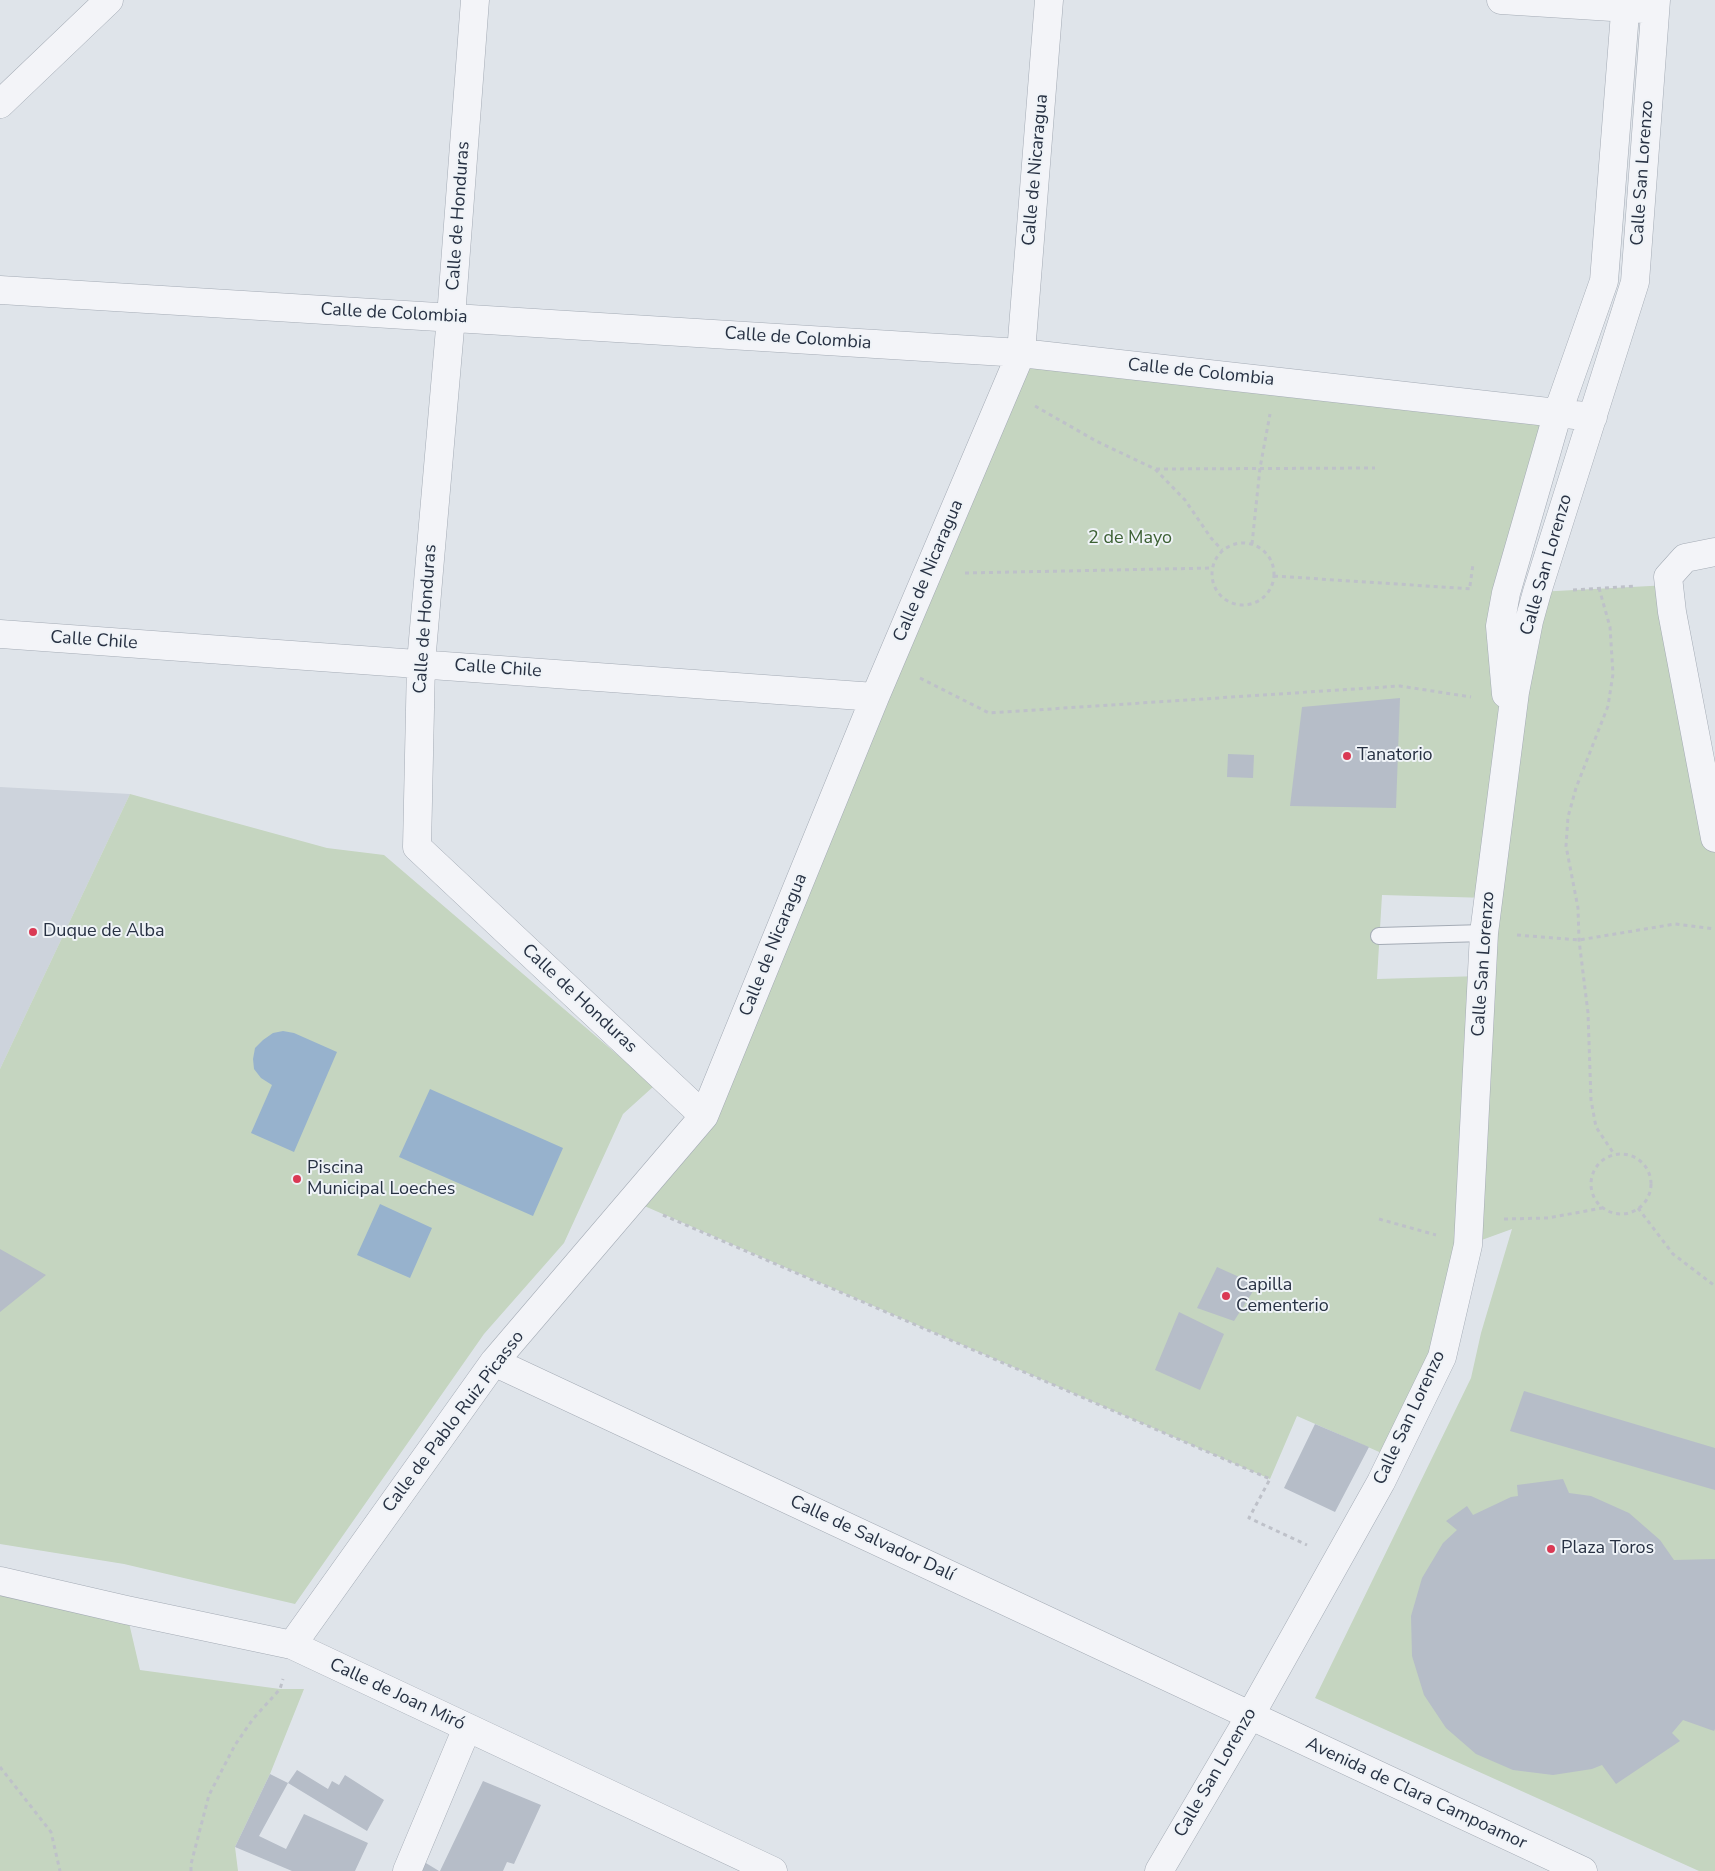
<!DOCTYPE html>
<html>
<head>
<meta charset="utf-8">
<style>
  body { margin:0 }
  canvas { display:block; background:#dfe4ea }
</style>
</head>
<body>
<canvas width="1715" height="1871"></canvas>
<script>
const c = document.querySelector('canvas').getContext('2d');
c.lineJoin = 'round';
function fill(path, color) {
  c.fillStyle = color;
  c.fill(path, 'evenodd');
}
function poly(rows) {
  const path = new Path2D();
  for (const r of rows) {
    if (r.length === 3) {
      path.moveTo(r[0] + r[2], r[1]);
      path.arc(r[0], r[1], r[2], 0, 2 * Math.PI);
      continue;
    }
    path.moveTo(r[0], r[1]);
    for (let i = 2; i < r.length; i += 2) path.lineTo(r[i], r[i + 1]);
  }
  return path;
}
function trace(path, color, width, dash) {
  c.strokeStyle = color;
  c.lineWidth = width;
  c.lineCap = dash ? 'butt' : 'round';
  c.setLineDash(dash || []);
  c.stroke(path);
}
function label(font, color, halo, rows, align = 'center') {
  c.font = font + ' "Nunito Sans",sans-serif';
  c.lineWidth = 4;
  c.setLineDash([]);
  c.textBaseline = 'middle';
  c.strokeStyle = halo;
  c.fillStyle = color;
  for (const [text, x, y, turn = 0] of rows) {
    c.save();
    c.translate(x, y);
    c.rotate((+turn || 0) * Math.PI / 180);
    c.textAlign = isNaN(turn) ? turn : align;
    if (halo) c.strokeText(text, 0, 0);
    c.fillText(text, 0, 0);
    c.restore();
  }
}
const built = poly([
  [0,787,130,794,0,1069]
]);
const green = poly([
  [1021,353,1558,412,1514,565,1509,732,1537,592,1669,585,1715,834,1715,1871,1699,1871,1315,1698,1471,1378,1481,1333,1512,1229,1468,1245,1393,1458,1297,1416,1270,1479,633,1201,704,1116],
  [1382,895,1488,898,1481,976,1377,979],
  [130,794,327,848,384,855,654,1086,623,1114,564,1243,484,1334,295,1604,124,1564,0,1544,0,1069],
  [0,1581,126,1610,140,1670,280,1689,304,1689,270,1774,235,1847,238,1871,0,1871]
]);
const water = poly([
  [283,1031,294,1033,337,1052,294,1152,251,1133,272,1085,261,1078,254,1069,253,1059,255,1048,263,1040,273,1033],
  [430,1089,563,1148,533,1216,399,1157],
  [380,1204,432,1228,410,1278,357,1255]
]);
const building = poly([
  [1400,698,1396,808,1290,806,1302,707],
  [1228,754,1254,755,1253,778,1227,777],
  [0,1249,46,1275,0,1312],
  [1217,1267,1257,1285,1234,1321,1197,1308],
  [1179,1312,1224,1334,1200,1390,1155,1370],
  [1524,1391,1715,1448,1715,1490,1510,1431],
  [1315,1424,1369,1447,1335,1512,1284,1488],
  [1563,1479,1569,1493,1591,1496,1629,1513,1660,1540,1674,1560,1715,1559,1715,1729,1714,1731,1683,1720,1672,1733,1680,1741,1616,1784,1602,1765,1592,1769,1553,1775,1513,1770,1476,1754,1446,1728,1424,1695,1412,1656,1411,1616,1422,1578,1443,1543,1457,1530,1446,1521,1467,1506,1473,1515,1511,1497,1518,1496,1517,1485],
  [297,1770,328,1789,332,1781,339,1785,345,1775,384,1800,367,1831,288,1783],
  [270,1774,288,1783,259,1836,286,1849,304,1814,368,1843,355,1871,292,1871,235,1847],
  [483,1781,541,1805,514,1864,507,1862,503,1871,440,1871],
  [421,1860,439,1871,417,1871]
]);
const path = poly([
  [1035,406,1096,441,1155,469,1185,500,1211,538,1222,550],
  [1156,469,1375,468],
  [1243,574,31],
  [1252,544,1260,468,1270,414],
  [965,573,1212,568],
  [1274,576,1473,589],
  [1470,586,1473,564],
  [1599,588,1610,627,1613,674,1608,706,1576,788,1568,817,1566,846,1578,908,1579,940,1588,1013,1591,1100,1596,1127,1614,1154],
  [1573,590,1636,586],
  [920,678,989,713,1400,686,1471,697],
  [1517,935,1579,940,1675,924,1715,929],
  [1621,1184,30],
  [1638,1208,1673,1254,1715,1286],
  [663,1215,1270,1479,1249,1518,1307,1545],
  [1379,1219,1436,1235],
  [1504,1219,1548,1218,1602,1208],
  [0,1767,51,1832,60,1871],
  [191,1871,191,1864,209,1795,235,1745,253,1719,280,1689,283,1679]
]);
const lane = poly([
  [1379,936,1484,933]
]);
const street = poly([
  [475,0,451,317,421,663,417,847,704,1116],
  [1501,0,1644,9],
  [0,104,109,0],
  [0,290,1021,353,1593,417],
  [1715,552,1685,558,1668,577,1672,612,1715,838],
  [0,634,875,697],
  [1506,694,1500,626,1506,593,1558,412,1604,281,1626,0],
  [494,1362,1583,1871],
  [0,1581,126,1610,292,1645,773,1871],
  [292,1645,494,1362,704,1116,875,697,1021,353,1049,0],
  [407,1871,467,1728],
  [1159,1871,1250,1716,1381,1482,1442,1357,1468,1245,1484,933,1515,692,1529,621,1537,592,1635,282,1656,0]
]);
const markers = [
  [1347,756,5,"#da3954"],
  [33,932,5,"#da3954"],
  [297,1179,5,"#da3954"],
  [1226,1296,5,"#da3954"],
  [1551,1549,5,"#da3954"]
];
const streetNames = [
  ["Calle de Nicaragua",1036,170,-85],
  ["Calle San Lorenzo",1643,173,-86],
  ["Calle de Honduras",459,216,-86],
  ["Calle de Colombia",394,314,3],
  ["Calle de Colombia",798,339,4],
  ["Calle de Colombia",1201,373,6],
  ["Calle San Lorenzo",1547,565,-74],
  ["Calle de Nicaragua",929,571,-67],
  ["Calle de Honduras",426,619,-86],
  ["Calle Chile",94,641,4],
  ["Calle Chile",498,669,4],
  ["Calle de Nicaragua",774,945,-68],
  ["Calle San Lorenzo",1484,964,-86],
  ["Calle de Honduras",579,999,43],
  ["Calle San Lorenzo",1410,1418,-65],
  ["Calle de Pablo Ruiz Picasso",454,1422,-53],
  ["Calle de Salvador Dalí",872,1539,25],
  ["Calle de Joan Miró",397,1695,25],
  ["Calle San Lorenzo",1216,1773,-60],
  ["Avenida de Clara Campoamor",1416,1794,25]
];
const parkNames = [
  ["2 de Mayo",1130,539]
];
const poiNames = [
  ["Tanatorio",1357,756],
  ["Duque de Alba",43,932],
  ["Piscina",307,1169],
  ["Municipal Loeches",307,1190],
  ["Capilla",1236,1286],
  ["Cementerio",1236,1307],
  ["Plaza Toros",1561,1549]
];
fill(built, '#cdd3dc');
fill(green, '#c5d5c0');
fill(water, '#97b2cd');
fill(building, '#b6bdc8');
trace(lane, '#a4abb5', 18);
trace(street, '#a4abb5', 29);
trace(path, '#bec1c9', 3, [4, 4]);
trace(lane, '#f3f4f8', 16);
trace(street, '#f3f4f8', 28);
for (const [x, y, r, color] of markers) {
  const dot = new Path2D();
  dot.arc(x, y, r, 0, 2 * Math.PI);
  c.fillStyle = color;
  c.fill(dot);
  trace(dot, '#eff3f7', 2);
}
label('18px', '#273143', '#eff3f7', streetNames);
label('18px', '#3c6033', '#eff3f7', parkNames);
label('18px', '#273143', '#eff3f7', poiNames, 'left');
</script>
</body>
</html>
